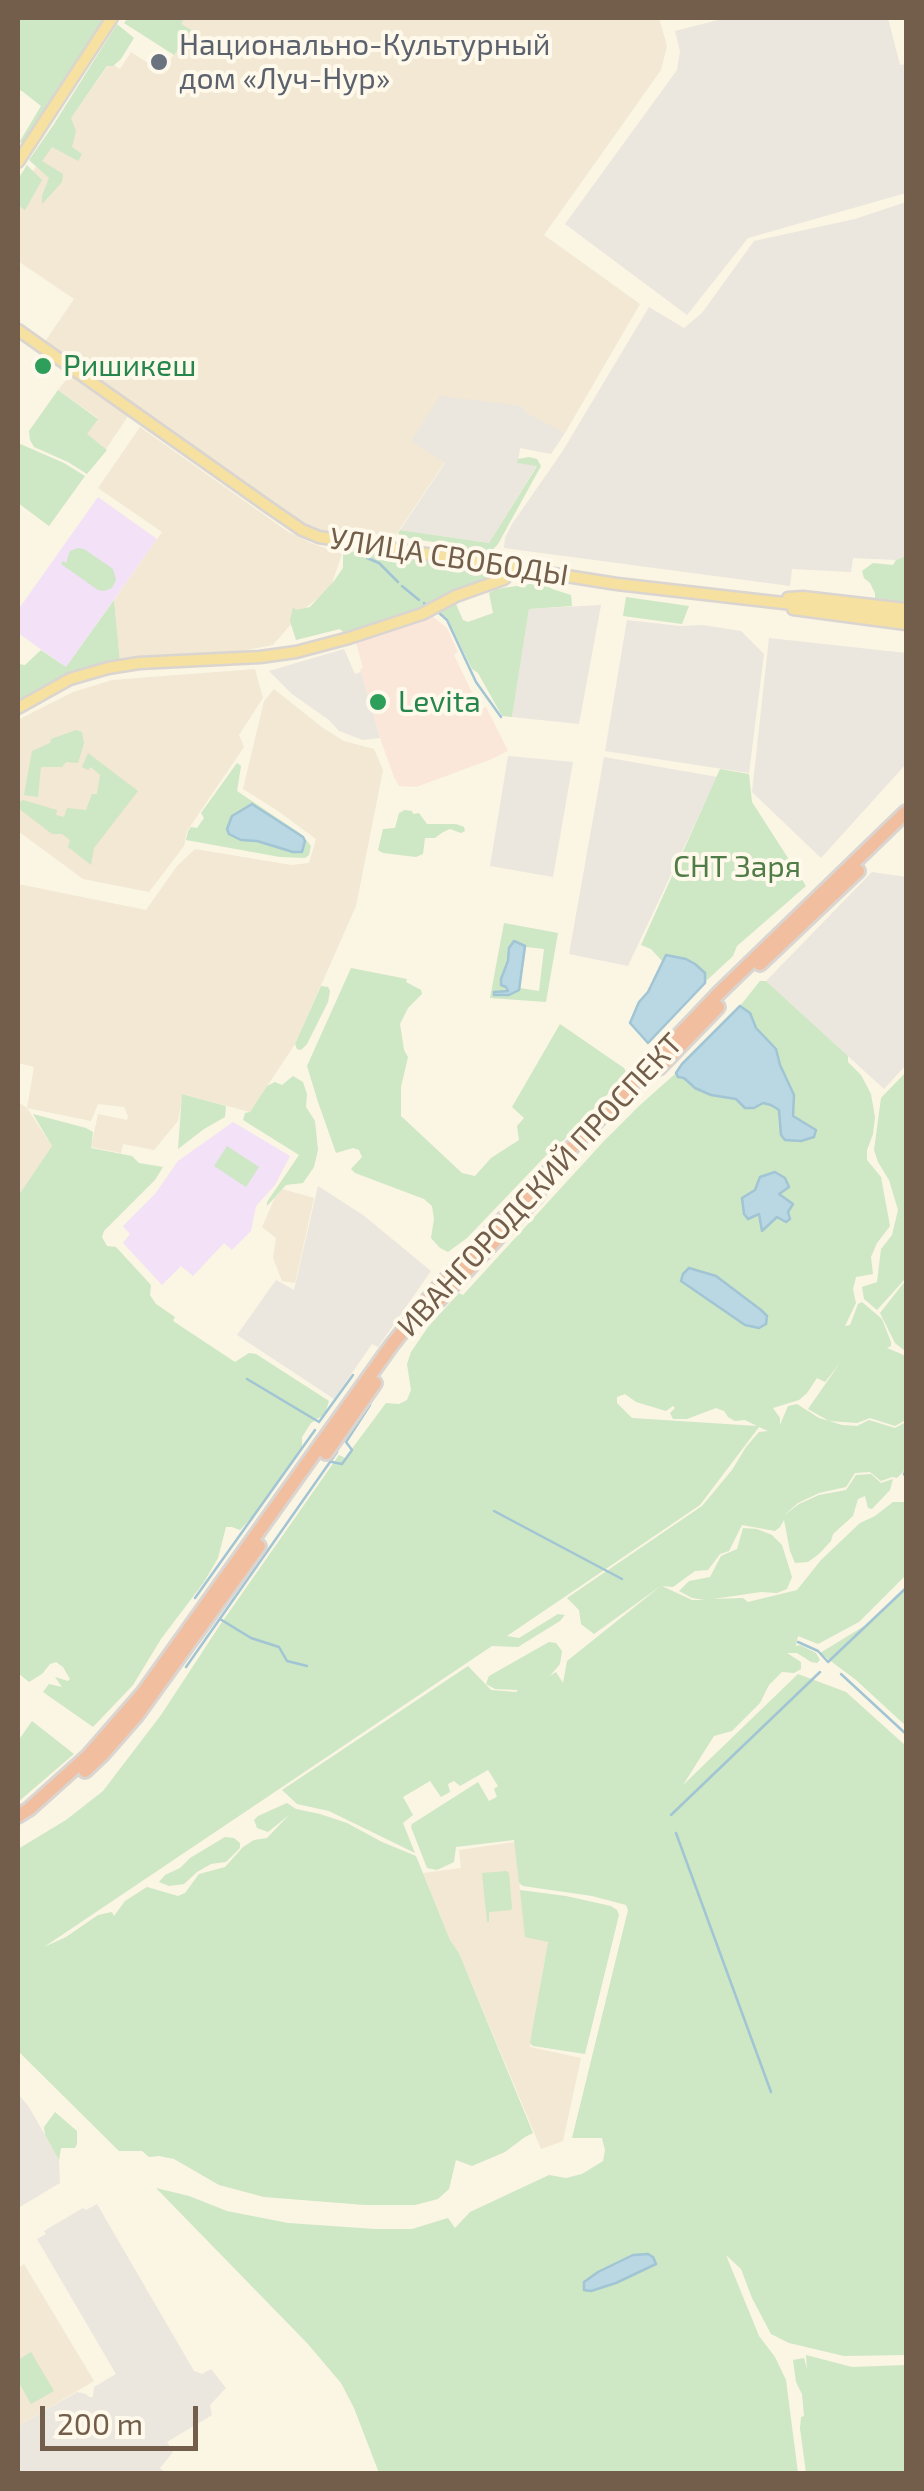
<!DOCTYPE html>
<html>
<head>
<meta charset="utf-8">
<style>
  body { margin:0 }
  #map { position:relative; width:924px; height:2491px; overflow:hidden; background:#fbf5e4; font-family:"Exo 2",sans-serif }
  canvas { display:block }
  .frame { position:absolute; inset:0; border:20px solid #725e4b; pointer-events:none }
  .scale { position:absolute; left:40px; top:2406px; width:158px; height:45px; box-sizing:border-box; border:5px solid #725e4b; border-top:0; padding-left:12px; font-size:30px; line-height:35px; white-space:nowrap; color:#725e4b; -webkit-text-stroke:8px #fef9ea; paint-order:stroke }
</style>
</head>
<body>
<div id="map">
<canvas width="924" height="2491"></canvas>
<div class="frame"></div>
<div class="scale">200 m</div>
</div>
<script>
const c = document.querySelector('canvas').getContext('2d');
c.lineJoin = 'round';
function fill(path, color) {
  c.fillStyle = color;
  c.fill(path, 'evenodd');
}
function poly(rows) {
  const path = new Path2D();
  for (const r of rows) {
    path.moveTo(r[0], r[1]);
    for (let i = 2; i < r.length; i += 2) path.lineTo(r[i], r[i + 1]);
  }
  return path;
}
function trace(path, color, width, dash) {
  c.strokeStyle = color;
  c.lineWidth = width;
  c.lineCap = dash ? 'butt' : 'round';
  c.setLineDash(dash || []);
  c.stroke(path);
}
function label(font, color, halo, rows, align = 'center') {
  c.font = font + ' "Exo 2",sans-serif';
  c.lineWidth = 8;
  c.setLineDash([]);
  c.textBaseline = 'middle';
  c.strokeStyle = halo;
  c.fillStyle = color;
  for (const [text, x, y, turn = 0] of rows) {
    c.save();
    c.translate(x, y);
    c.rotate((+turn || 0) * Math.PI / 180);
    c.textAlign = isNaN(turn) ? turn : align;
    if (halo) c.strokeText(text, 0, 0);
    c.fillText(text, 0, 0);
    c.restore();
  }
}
const residential = poly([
  [185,18,659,18,667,46,661,70,544,235,640,304,565,433,552,428,527,413,522,406,445,462,395,536,346,531,328,537,302,526,44,343,74,299,18,261,18,192,110,63,120,69,131,52,162,72,190,31,180,24],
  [71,374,128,416,106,449,86,434,98,418,58,390],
  [140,427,287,531,311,543,342,554,330,589,304,609,273,645,226,654,120,662,114,600,162,532,98,488],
  [255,669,263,698,239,735,244,747,187,831,184,846,149,892,83,879,18,831,18,720,73,692,112,680],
  [274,689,323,728,344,741,374,749,383,770,356,906,295,1044,250,1112,183,1094,178,1121,154,1150,123,1144,121,1153,91,1147,98,1114,127,1120,128,1116,124,1107,98,1104,91,1121,27,1108,52,1146,18,1196,18,1102,27,1108,34,1067,18,1063,18,884,146,910,177,866,195,849,291,865,309,863,316,839,278,811,243,789,264,701],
  [282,1189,314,1198,295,1283,282,1281,273,1258,276,1238,262,1227,275,1197],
  [515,1842,520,1890,548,1941,530,2047,581,2058,563,2141,541,2149,459,1953,450,1940,423,1873,461,1868,459,1850],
  [24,2264,94,2381,18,2426,18,2268]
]);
const commercial = poly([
  [432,616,447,628,458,652,454,655,480,709,486,707,508,751,492,759,416,787,399,786,394,777,380,738,360,669,363,668,356,643]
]);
const industrial = poly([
  [726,18,888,18,900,65,906,64,906,193,748,238,687,315,565,224,677,70,680,51,675,31],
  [906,202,906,556,896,560,853,558,851,572,792,569,790,586,504,548,505,538,512,524,562,452,649,307,684,328,702,313,754,241,855,219],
  [440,396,522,406,527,413,565,433,551,454,520,448,518,463,537,465,489,543,400,530,398,533,445,463,411,441],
  [601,605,579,724,512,717,529,609],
  [627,620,680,626,703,625,741,631,764,654,749,773,605,751],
  [769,638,906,653,906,764,821,858,752,792],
  [344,649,355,674,361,672,380,738,363,740,339,731,329,720,292,694,269,671],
  [508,756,573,762,553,877,490,866],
  [604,757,717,777,628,966,569,954],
  [872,872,906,877,906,1065,884,1089,766,981],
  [318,1186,363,1215,431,1271,378,1347,372,1344,334,1399,237,1335,276,1280,294,1290],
  [18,2094,29,2107,59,2160,60,2183,18,2208],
  [97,2204,194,2371,202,2374,211,2369,226,2388,210,2405,212,2415,167,2442,173,2452,160,2468,163,2471,159,2473,18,2473,18,2426,77,2392,86,2394,89,2397,93,2397,94,2387,116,2374,37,2239,46,2234,44,2231,83,2208,86,2210]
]);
const education = poly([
  [98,497,157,539,66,667,18,633,18,610],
  [233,1122,290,1156,275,1185,256,1206,251,1231,232,1250,224,1243,193,1276,181,1266,162,1285,123,1243,130,1234,123,1226,155,1194,178,1161]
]);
const green = poly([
  [18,18,104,18,24,148,20,141,41,106,22,91,18,90],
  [128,18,185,18,181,24,191,30,174,55,124,23],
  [117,24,134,38,121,59,113,66,107,66,71,118,76,131,72,147,82,154,78,161,52,147,42,161,63,174,62,182,42,204,42,196,49,178,29,160,54,124],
  [27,165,42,180,25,210,18,205,18,179],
  [58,390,98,419,87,434,107,450,87,474,68,462,34,447,30,440,29,431],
  [18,443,64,463,85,476,49,526,18,503],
  [529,457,537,459,541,466,498,544,488,555,480,558,453,554,440,543,401,537,398,533,400,530,489,543,537,466,517,463,518,459],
  [78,548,84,549,113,569,116,580,112,588,104,591,98,590,61,564,63,561,66,563,70,551],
  [343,551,364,552,488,571,493,573,493,577,460,587,411,612,371,627,343,632,340,629,296,640,290,621,293,607,296,610,310,607,334,581,343,568],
  [906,556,906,602,875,598,875,593,870,583,864,578,862,571,873,563,893,565,896,560],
  [544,582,552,589,571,595,572,606,529,609,512,717,502,716,478,673,472,669,447,618,438,611,456,604,463,620,468,622,493,613,489,593,496,589],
  [626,597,689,606,682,624,623,616],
  [114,600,120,662,18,705,18,664,25,665,41,650,66,667],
  [76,730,82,732,84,743,78,763,66,762,62,767,41,767,38,797,24,795,32,751,50,743,51,739],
  [88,753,138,791,94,848,91,865,68,847,70,840,62,834,52,834,18,808,18,803,23,800,57,810,56,815,64,817,67,808,86,810,92,794,97,794,100,775,91,767,88,770,82,767],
  [237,763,241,766,237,791,301,834,311,846,309,855,305,858,280,857,186,840,188,831,191,827,197,828,204,818,201,813],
  [252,804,283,823,280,848,257,841,232,816],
  [720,769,749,774,752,802,806,886,737,946,733,956,705,982,704,972,666,955,662,961,651,949,641,945],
  [405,810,412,811,413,814,419,813,427,824,456,824,464,827,465,831,461,833,450,829,443,832,435,838,425,838,423,854,416,857,383,853,378,850,383,829,395,828,399,813],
  [504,923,558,933,546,1002,490,998],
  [526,947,544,949,539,991,520,988],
  [351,968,407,979,406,982,421,990,422,994,408,1008,400,1024,404,1050,408,1057,401,1087,401,1116,462,1173,475,1176,491,1158,519,1140,517,1126,524,1118,512,1107,560,1024,624,1068,626,1072,625,1076,562,1142,556,1145,467,1238,448,1252,440,1248,431,1238,434,1219,432,1206,424,1199,355,1173,351,1169,362,1157,359,1150,353,1148,336,1153,318,1102,307,1066],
  [760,981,766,981,848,1056,848,1062,861,1075,871,1094,875,1117,873,1134,867,1150,867,1160,881,1177,890,1226,877,1243,871,1257,873,1274,856,1277,853,1289,856,1303,845,1326,850,1325,858,1304,862,1302,882,1319,891,1342,891,1346,887,1348,906,1356,906,1420,895,1426,870,1418,857,1423,829,1421,808,1409,840,1363,825,1382,817,1378,807,1393,799,1400,773,1408,780,1418,780,1425,788,1406,797,1404,819,1418,842,1425,857,1426,869,1420,895,1428,906,1422,906,1469,897,1478,892,1477,881,1481,870,1472,855,1473,846,1487,819,1493,798,1503,783,1516,799,1504,819,1495,846,1490,856,1475,871,1474,881,1483,893,1479,890,1490,872,1509,868,1508,865,1496,858,1499,853,1516,833,1534,831,1541,819,1554,808,1562,795,1563,790,1551,784,1520,780,1527,775,1531,742,1525,729,1551,720,1554,708,1570,695,1571,673,1587,662,1586,692,1600,705,1600,692,1598,679,1591,689,1581,710,1577,721,1556,737,1549,743,1528,757,1529,772,1535,782,1545,792,1577,787,1589,777,1593,761,1592,713,1599,743,1598,748,1602,797,1590,821,1560,860,1523,875,1516,893,1502,906,1502,906,1575,859,1622,818,1644,798,1636,796,1646,800,1645,816,1653,820,1660,817,1663,811,1662,797,1653,787,1653,801,1662,801,1669,794,1673,782,1672,769,1685,760,1703,732,1731,714,1736,683,1785,798,1674,846,1692,906,1746,906,2355,844,2356,789,2343,771,2334,752,2298,741,2269,726,2255,759,2336,775,2357,786,2380,798,2473,379,2473,354,2408,341,2383,307,2343,156,2188,189,2196,227,2211,288,2223,375,2229,412,2229,448,2218,455,2228,470,2212,549,2175,566,2178,582,2174,603,2161,605,2150,602,2138,572,2138,628,1910,626,1905,592,1896,523,1886,519,1883,514,1840,456,1847,454,1862,437,1870,427,1868,411,1827,412,1824,478,1782,489,1801,497,1797,494,1789,498,1786,488,1770,460,1786,454,1781,448,1784,450,1792,441,1797,430,1781,403,1797,413,1815,403,1823,415,1853,329,1811,297,1804,282,1790,468,1666,491,1690,516,1692,518,1690,495,1689,486,1684,489,1676,549,1642,556,1643,562,1651,560,1664,550,1676,556,1672,563,1683,567,1661,662,1585,594,1634,581,1624,579,1610,567,1598,702,1506,732,1470,746,1447,759,1432,768,1431,759,1427,700,1505,507,1636,519,1638,558,1614,565,1615,560,1621,518,1647,492,1646,44,1947,66,1937,98,1915,112,1912,114,1916,125,1901,147,1887,178,1896,185,1893,199,1874,225,1867,243,1847,254,1840,267,1838,289,1815,268,1832,257,1828,254,1820,258,1816,287,1803,296,1809,320,1814,347,1823,382,1842,416,1856,450,1940,459,1953,533,2133,525,2137,505,2152,472,2166,456,2160,449,2189,438,2199,415,2205,365,2205,264,2197,219,2185,174,2159,159,2156,149,2157,142,2151,119,2151,18,2051,18,1849,66,1820,103,1791,161,1715,220,1625,339,1455,345,1458,386,1403,399,1404,407,1400,411,1390,407,1364,411,1352,428,1327,459,1293,463,1295,604,1141,639,1106,676,1073,678,1076,684,1078,695,1088,711,1095,736,1099,740,1103,754,1108,763,1103,771,1105,779,1110,781,1135,802,1123,793,1116,794,1095,780,1065,776,1049,756,1028,750,1013,740,1006],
  [775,1172,779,1173,780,1196,790,1201,788,1212,774,1218,762,1218,759,1214,748,1219,743,1209,742,1199,755,1190,760,1177],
  [697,1272,716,1277,761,1310,699,1292,681,1281],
  [625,1394,636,1402,666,1411,673,1406,675,1408,670,1413,673,1419,687,1419,716,1408,724,1411,728,1417,735,1421,745,1420,757,1426,632,1418,617,1403,617,1397],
  [321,986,328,987,330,991,328,1002,307,1044,301,1050,297,1049,295,1044],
  [906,1072,906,1278,877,1310,864,1299,862,1287,877,1282,881,1249,892,1235,898,1210,889,1180,878,1162,874,1150,881,1098],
  [293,1076,303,1082,307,1094,306,1107,315,1121,318,1150,314,1167,303,1183,286,1185,267,1206,267,1202,299,1155,243,1120,245,1113,250,1112,267,1086,275,1082,282,1085],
  [182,1094,226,1106,225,1117,204,1129,178,1149],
  [33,1114,86,1128,93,1132,91,1148,132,1156,139,1163,163,1167,155,1180,104,1231,102,1237,107,1246,116,1247,151,1285,150,1295,156,1304,175,1317,173,1321,235,1362,249,1353,256,1354,329,1401,325,1414,311,1423,302,1437,302,1447,252,1517,240,1530,232,1527,226,1527,218,1558,204,1582,161,1639,133,1685,93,1727,43,1692,49,1684,62,1687,55,1677,68,1681,70,1679,63,1667,56,1662,50,1664,42,1674,29,1682,18,1673,18,1196,52,1146],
  [227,1146,259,1167,246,1187,214,1166],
  [906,1280,906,1352,895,1343,880,1313],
  [906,1587,906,1726,856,1680,820,1653,874,1620],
  [32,1721,74,1754,18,1802,18,1741],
  [225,1837,234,1838,240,1843,240,1848,226,1862,211,1864,197,1872,184,1884,169,1886,159,1882,165,1875,180,1868,190,1858],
  [506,1871,509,1873,512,1908,511,1910,489,1912,489,1922,487,1922,482,1873],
  [520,1890,566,1896,611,1906,617,1910,619,1915,585,2054,533,2046,530,2043,548,1942,525,1937],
  [55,2112,77,2131,77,2144,75,2148,61,2148,59,2160,45,2135,44,2127],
  [31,2352,54,2391,31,2404,18,2381,18,2360],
  [806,2355,852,2367,906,2365,906,2473,806,2473,800,2428,801,2417,804,2416,802,2394,796,2382,793,2360,804,2358,807,2369]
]);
const water = poly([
  [252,804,303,837,305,841,302,852,293,852,257,841,241,840,229,834,227,829,232,816,252,804],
  [514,941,525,946,519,990,509,995,494,995,494,992,508,991,506,987,501,985,501,979,508,961,509,948,514,941],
  [666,955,686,959,695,964,705,973,705,983,648,1043,630,1023,639,1002,648,992,666,955],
  [740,1006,750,1013,756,1028,776,1049,780,1065,794,1095,793,1116,816,1130,814,1137,801,1141,785,1140,781,1135,779,1110,771,1105,763,1103,754,1108,745,1108,736,1099,711,1095,695,1088,684,1078,678,1077,676,1073,682,1064,740,1006],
  [775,1172,785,1178,789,1187,779,1194,793,1204,788,1212,790,1219,786,1222,777,1217,762,1231,759,1214,748,1219,744,1214,742,1198,755,1190,760,1177,775,1172],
  [689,1268,716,1276,761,1310,767,1316,766,1324,759,1328,745,1325,681,1281,683,1274,689,1268],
  [648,2254,653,2257,656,2264,616,2283,591,2291,584,2290,584,2282,598,2272,633,2255,648,2254]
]);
const stream = poly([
  [367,558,379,563,398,582],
  [402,586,419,600],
  [424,603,426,606],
  [432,615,438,612,447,620,476,682,501,717],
  [247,1379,319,1422,353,1375],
  [332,1462,342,1464,352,1450,346,1442,370,1405],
  [906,1471,904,1474,906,1477],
  [494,1511,622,1579],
  [195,1598,315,1430],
  [220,1619,251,1638,279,1647,287,1661,307,1666],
  [798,1642,818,1651,828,1662,906,1588],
  [186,1667,337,1452],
  [841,1674,906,1734],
  [671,1815,820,1672],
  [676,1833,771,2092]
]);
const major = poly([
  [18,162,112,18],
  [18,330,270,508,302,530,319,537,617,584,906,617],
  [788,598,803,597,906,609],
  [793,609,906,624],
  [18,708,70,679,108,668,139,663,260,657,296,652,349,638,422,614,456,596,504,579,514,569]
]);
const highway = poly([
  [760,964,858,871],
  [659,1068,718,1007],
  [439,1300,538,1195],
  [326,1453,375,1383],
  [85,1771,102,1755,137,1715,259,1546],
  [18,1816,29,1809,88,1756,143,1693,391,1346,433,1293,720,992,906,812]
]);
const markers = [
  [159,62,10,"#6b7280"],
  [43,366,10,"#2e9e5b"],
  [378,702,10,"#2e9e5b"]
];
const worshipNames = [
  ["Национально-Культурный",179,45],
  ["дом «Луч-Нур»",179,79]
];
const leisureNames = [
  ["Ришикеш",63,366],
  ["Levita",398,702]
];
const streetNames = [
  ["УЛИЦА СВОБОДЫ",449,557,9],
  ["ИВАНГОРОДСКИЙ ПРОСПЕКТ",540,1185,-47]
];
const parkNames = [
  ["СНТ Заря",737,867]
];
fill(residential, '#f2e8d3');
fill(commercial, '#fae7d9');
fill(industrial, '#ebe6de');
fill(education, '#f2e1f7');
fill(green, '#cee7c4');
fill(water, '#bad8e3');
trace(water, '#a1c5d4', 2.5);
trace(stream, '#a1c5d4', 2.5);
trace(major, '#dad5d0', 15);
trace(highway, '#dad5d0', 18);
trace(major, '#f6e1a0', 10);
trace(highway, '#f1bf9f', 12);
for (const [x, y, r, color] of markers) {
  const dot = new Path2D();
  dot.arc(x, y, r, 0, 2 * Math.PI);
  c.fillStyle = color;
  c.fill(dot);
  trace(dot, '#fef9ea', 4);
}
label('30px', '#5b616d', '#fef9ea', worshipNames, 'left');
label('30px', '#27864d', '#fef9ea', leisureNames, 'left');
label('30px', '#725e4b', '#fef9ea', streetNames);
label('30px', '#507c47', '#fef9ea', parkNames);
</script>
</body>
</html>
